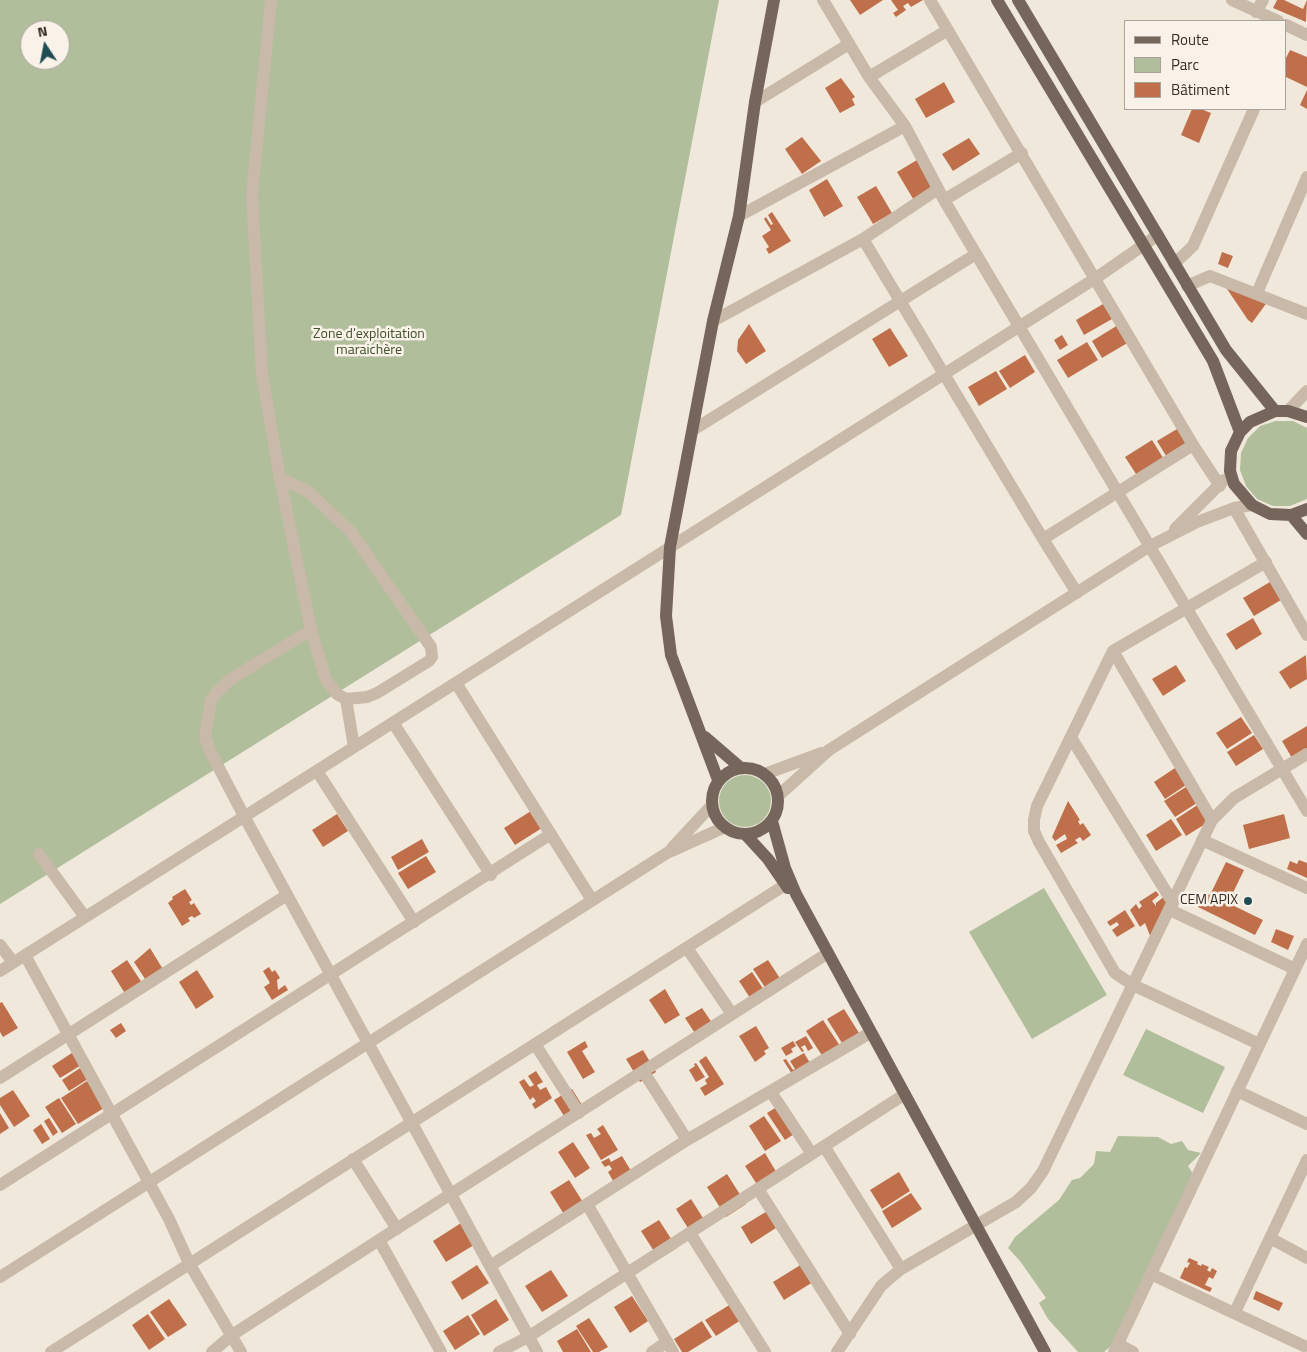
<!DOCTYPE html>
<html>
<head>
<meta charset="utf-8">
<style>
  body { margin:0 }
  #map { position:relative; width:1307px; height:1352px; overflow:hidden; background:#f0e8db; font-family:"Titillium Web",sans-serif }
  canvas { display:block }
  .legend { position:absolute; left:1124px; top:20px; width:162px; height:90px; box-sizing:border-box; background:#f8f2e8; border:1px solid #aaa39b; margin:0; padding:6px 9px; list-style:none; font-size:15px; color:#352d28 }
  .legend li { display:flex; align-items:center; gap:10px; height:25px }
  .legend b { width:25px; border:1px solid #aaa39b }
  .north { position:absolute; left:20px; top:20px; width:50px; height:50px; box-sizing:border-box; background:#f8f2e8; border:1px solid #aaa39b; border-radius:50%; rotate:349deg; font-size:14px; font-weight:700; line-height:20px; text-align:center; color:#352d28 }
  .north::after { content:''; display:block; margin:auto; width:18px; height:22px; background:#204c54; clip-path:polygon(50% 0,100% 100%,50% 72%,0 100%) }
</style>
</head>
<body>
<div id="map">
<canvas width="1307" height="1352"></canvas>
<ul class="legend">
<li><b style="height:6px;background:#76655a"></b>Route</li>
<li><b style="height:14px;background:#b0be9c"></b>Parc</li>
<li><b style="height:14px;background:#bf704b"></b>Bâtiment</li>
</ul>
<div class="north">N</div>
</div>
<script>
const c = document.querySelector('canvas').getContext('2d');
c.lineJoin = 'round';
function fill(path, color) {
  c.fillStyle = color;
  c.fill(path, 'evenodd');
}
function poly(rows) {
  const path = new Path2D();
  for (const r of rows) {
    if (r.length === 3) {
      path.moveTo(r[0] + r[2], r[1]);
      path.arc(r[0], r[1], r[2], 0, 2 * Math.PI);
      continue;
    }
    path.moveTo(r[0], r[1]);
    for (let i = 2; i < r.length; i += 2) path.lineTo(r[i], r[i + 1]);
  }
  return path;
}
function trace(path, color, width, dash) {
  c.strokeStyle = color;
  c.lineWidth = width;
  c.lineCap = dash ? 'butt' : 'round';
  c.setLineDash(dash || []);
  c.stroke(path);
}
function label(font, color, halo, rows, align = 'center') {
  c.font = font + ' "Titillium Web",sans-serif';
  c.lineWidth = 5;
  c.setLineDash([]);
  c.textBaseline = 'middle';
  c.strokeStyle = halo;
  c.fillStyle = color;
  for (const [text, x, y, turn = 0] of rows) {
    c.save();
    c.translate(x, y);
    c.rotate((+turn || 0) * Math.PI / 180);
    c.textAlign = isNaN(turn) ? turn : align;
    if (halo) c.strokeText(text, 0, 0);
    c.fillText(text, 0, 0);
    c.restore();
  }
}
const green = poly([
  [0,0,719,0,621,515,0,904],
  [30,30,60,30,60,60,30,60],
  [1276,421,1293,421,1307,428,1307,499,1290,506,1273,506,1257,499,1246,486,1240,470,1241,453,1248,438,1260,426],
  [745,801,26],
  [1044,888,1107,995,1032,1039,969,932],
  [1146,1029,1225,1067,1203,1113,1123,1075],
  [1118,1136,1158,1137,1171,1144,1182,1141,1188,1150,1201,1153,1188,1166,1193,1174,1111,1346,1104,1352,1078,1352,1048,1319,1039,1303,1046,1298,1020,1261,1008,1248,1015,1237,1059,1200,1072,1180,1080,1178,1094,1164,1096,1151,1110,1152]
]);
const building = poly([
  [850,0,883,0,860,15],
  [891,0,923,0,911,7,908,3,903,6,906,10,896,17,893,13,898,10],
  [1277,0,1284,0,1303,9,1307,0,1306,22,1273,8],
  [1290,50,1307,57,1307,87,1286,77,1286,58],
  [841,78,855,97,852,99,855,105,840,113,825,88],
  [944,82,955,102,926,118,915,99],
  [1307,90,1307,109,1300,105],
  [1192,109,1201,109,1211,113,1199,143,1181,135],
  [802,137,821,161,802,174,785,149],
  [969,138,980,154,953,171,942,154],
  [917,160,934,190,915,202,897,172],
  [827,179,843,206,824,217,809,190],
  [876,186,892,213,873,224,857,197],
  [772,212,791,241,769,254,766,249,769,247,762,236,771,230,764,219,766,217,771,225,773,224,768,215],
  [1222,252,1233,256,1228,268,1218,264],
  [1221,280,1268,301,1252,323,1248,320],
  [1103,304,1112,319,1084,335,1076,320],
  [749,324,766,351,746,364,737,351,738,340],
  [1118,325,1129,342,1102,358,1092,341],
  [890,328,908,356,889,367,872,339],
  [1062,335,1068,345,1060,350,1054,340],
  [1087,342,1098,360,1068,378,1057,360],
  [1025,355,1035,372,1010,388,999,371],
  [996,371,1007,389,979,406,968,387],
  [1177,429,1188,446,1168,459,1157,441],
  [1152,440,1165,461,1138,477,1125,457],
  [1270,582,1281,600,1254,616,1243,598],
  [1253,618,1262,634,1236,650,1226,634],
  [1306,655,1307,679,1290,689,1279,672],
  [1176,665,1186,681,1163,696,1152,679],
  [1241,717,1252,733,1227,749,1216,733],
  [1307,726,1307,749,1292,758,1282,741],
  [1254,735,1263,749,1236,766,1227,752],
  [1178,766,1189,783,1165,799,1154,782],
  [1189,785,1200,801,1175,817,1164,801],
  [1068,801,1080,820,1078,821,1080,825,1083,823,1091,835,1083,841,1080,837,1075,840,1078,843,1061,853,1056,845,1067,839,1065,834,1055,841,1052,837],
  [1199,804,1210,821,1186,836,1176,819],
  [531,811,542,828,515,845,504,828],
  [337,814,348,831,323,847,312,830],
  [1284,814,1290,838,1249,849,1243,825],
  [1171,819,1182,835,1156,851,1146,835],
  [422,839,429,852,398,870,391,857],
  [426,856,436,872,408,889,398,873],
  [1299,860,1307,863,1307,878,1287,869,1290,861,1297,864],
  [1226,862,1244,870,1228,903,1263,920,1255,935,1198,907,1205,893,1210,895],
  [185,889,192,900,189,902,191,905,194,903,201,914,194,918,192,916,188,918,190,921,182,926,168,903,173,899,172,897],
  [1156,891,1159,895,1152,901,1156,906,1156,903,1165,896,1169,904,1151,938,1145,923,1140,927,1130,910,1136,904,1139,909,1142,906,1139,902],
  [1125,910,1135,926,1117,937,1112,930,1119,925,1117,922,1110,926,1107,922],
  [1276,929,1294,936,1288,950,1271,942],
  [150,948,164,971,147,982,134,962],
  [127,960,146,989,129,1000,111,971],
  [768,960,785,986,770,995,753,969],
  [269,967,272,972,275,970,280,978,277,980,278,990,285,985,288,990,272,1000,264,987,270,983,263,971],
  [197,970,214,997,196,1009,179,982],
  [752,972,768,996,754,1004,739,981],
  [665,989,680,1015,665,1024,649,1000],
  [2,1002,18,1028,3,1037,0,1032,0,1003],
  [702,1008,717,1030,700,1041,685,1018],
  [844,1009,859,1033,842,1043,827,1019],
  [823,1020,840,1046,823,1057,806,1031],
  [121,1023,126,1031,116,1038,110,1030],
  [756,1026,769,1048,764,1051,766,1054,755,1062,739,1036],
  [806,1036,813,1048,808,1051,805,1045,801,1047,804,1051,802,1052,795,1042],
  [585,1041,588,1047,582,1051,595,1072,583,1079,567,1052],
  [793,1041,796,1046,791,1049,793,1052,786,1056,781,1048],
  [643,1050,656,1072,640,1082,626,1059],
  [75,1051,83,1064,60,1078,52,1066],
  [804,1053,810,1063,792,1074,783,1060,786,1059,793,1070,795,1069,790,1061],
  [706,1056,724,1084,705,1096,700,1088,707,1084,705,1080,709,1077,699,1061],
  [696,1063,705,1077,696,1082,689,1070,695,1066,694,1064],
  [80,1068,88,1079,69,1091,62,1080],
  [536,1071,543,1082,537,1085,540,1090,546,1087,552,1098,535,1109,532,1104,536,1101,533,1097,530,1100,519,1082,524,1079,530,1087,534,1085,528,1076],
  [87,1081,104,1108,78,1124,61,1098],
  [572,1089,587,1113,569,1124,554,1100],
  [13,1090,30,1116,14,1127,0,1105,0,1098],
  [59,1098,76,1124,62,1133,45,1107],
  [783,1103,800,1130,785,1140,767,1113],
  [0,1113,9,1128,0,1134],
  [764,1116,781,1141,765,1151,749,1126],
  [49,1118,58,1132,53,1136,44,1121],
  [41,1124,50,1139,42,1144,33,1130],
  [603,1125,618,1150,601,1160,586,1135,591,1133,594,1138,601,1134,597,1129],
  [573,1142,590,1168,575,1178,558,1152],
  [765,1153,781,1180,762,1192,745,1166],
  [622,1156,633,1174,616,1186,608,1172,612,1169,609,1165,605,1167,601,1162,609,1158,611,1162],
  [899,1172,910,1191,882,1209,870,1190],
  [727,1174,746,1204,726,1217,707,1187],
  [569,1180,586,1207,567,1219,550,1192],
  [911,1193,922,1209,892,1228,882,1211],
  [691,1199,708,1226,693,1236,676,1209],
  [769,1210,779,1226,751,1244,741,1227],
  [659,1220,677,1248,659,1259,641,1231],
  [461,1223,474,1245,446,1262,433,1241],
  [1189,1258,1198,1262,1197,1264,1201,1266,1202,1264,1209,1267,1207,1270,1210,1272,1212,1268,1217,1271,1213,1279,1209,1277,1205,1285,1212,1288,1210,1292,1180,1278,1185,1267,1187,1268,1190,1263,1187,1262],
  [802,1264,813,1282,784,1300,773,1282],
  [477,1265,489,1283,462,1300,451,1282],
  [551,1270,568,1296,542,1312,525,1286],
  [1256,1291,1283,1303,1279,1311,1253,1299],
  [632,1296,648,1321,630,1333,614,1307],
  [169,1299,187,1325,168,1337,150,1312],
  [496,1299,509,1320,484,1336,471,1315],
  [731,1304,741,1320,716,1336,705,1320],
  [148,1314,165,1339,149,1350,132,1325],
  [468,1315,480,1334,455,1350,443,1331],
  [589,1318,608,1347,599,1352,593,1352,576,1326],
  [702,1321,712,1337,688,1352,682,1352,674,1339],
  [577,1329,591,1352,563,1352,557,1341]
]);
const minor = poly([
  [271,0,252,195,262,375,280,478,311,630,326,680,337,694,346,699,367,697,377,693,429,661,432,657,431,647,351,532,309,492,280,478],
  [823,0,869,77,905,126,944,200,1307,811],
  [930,0,1193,445,1220,486],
  [1232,0,1278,21],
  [1256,12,1263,0],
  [1286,25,1307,35],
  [869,77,948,30],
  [755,102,849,44],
  [944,200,1022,153],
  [739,216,905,126],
  [863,239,1043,539,1077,593],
  [1174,264,1193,246,1254,109],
  [1187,286,1210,276,1307,314],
  [1257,293,1307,177],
  [713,321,863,239,938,189],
  [1288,411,1307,391],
  [693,430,976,254],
  [1234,508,1307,635],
  [1175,529,1224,480],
  [1043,539,1193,445],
  [311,630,231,679,218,691,211,700,205,736,210,751,244,816,537,1352],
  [1113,651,1212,820],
  [456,683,592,900],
  [346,699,354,747],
  [394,724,491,875],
  [1072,739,1173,903],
  [317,771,414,922],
  [765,774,822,753],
  [778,796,829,750,1150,546,1197,522,1234,508,1252,505],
  [1202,840,1307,888],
  [672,848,712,805],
  [39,854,85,917],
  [1170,910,1295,969],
  [0,945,13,962],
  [687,948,732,1014],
  [25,955,169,1219,189,1263,241,1352],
  [0,971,1096,278,1158,235],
  [535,1044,579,1113],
  [1259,1044,1133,985,1115,973,1039,842,1034,831,1034,820,1037,806,1113,651,1266,562],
  [643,1071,687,1140],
  [0,1078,287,895],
  [1237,1091,1307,1124],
  [771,1092,812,1154],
  [824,1146,901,1269],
  [353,1159,397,1229],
  [0,1185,551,834],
  [758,1189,850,1334],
  [587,1204,673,1352],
  [690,1233,765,1352],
  [1270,1238,1307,1258],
  [379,1240,441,1352],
  [490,1266,687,1140,870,1033],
  [1151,1274,1304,1346],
  [0,1277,667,853,725,827],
  [1235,1312,1307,1160],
  [1118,1344,1133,1352],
  [51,1352,785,885],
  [212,1352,232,1335,379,1240,828,953],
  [499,1352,528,1337,905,1094],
  [652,1352,667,1342],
  [837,1352,881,1286,889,1279,901,1269,1016,1202,1031,1188,1043,1171,1212,820,1234,798,1307,754],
  [1114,1352,1307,944]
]);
const major = poly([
  [997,0,1213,361,1240,432],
  [1018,0,1226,350,1275,411],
  [1307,417,1288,411,1275,411,1250,422,1240,432,1231,451,1230,471,1234,484,1252,505,1270,514,1291,515,1307,509],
  [1291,515,1307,534],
  [705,737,741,768],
  [745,801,33],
  [718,780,671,655,666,616,670,547,713,321,739,216,755,102,774,0],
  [772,821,785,868,796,894,1045,1352],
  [745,834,768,859,788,888]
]);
const markers = [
  [1248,901,5,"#204c54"]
];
const parkNames = [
  ["Zone d'exploitation",369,335],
  ["maraichère",369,351]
];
const poiNames = [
  ["CEM APIX",1238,901]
];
fill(green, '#b0be9c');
fill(building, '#bf704b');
trace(minor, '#c8b9a8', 12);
trace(major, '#76655a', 12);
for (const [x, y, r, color] of markers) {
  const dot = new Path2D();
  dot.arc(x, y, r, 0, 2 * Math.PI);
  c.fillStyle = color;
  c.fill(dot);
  trace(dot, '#f8f2e8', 2);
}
label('14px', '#41522d', '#f8f2e8', parkNames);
label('14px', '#352d28', '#f8f2e8', poiNames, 'right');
</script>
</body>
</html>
